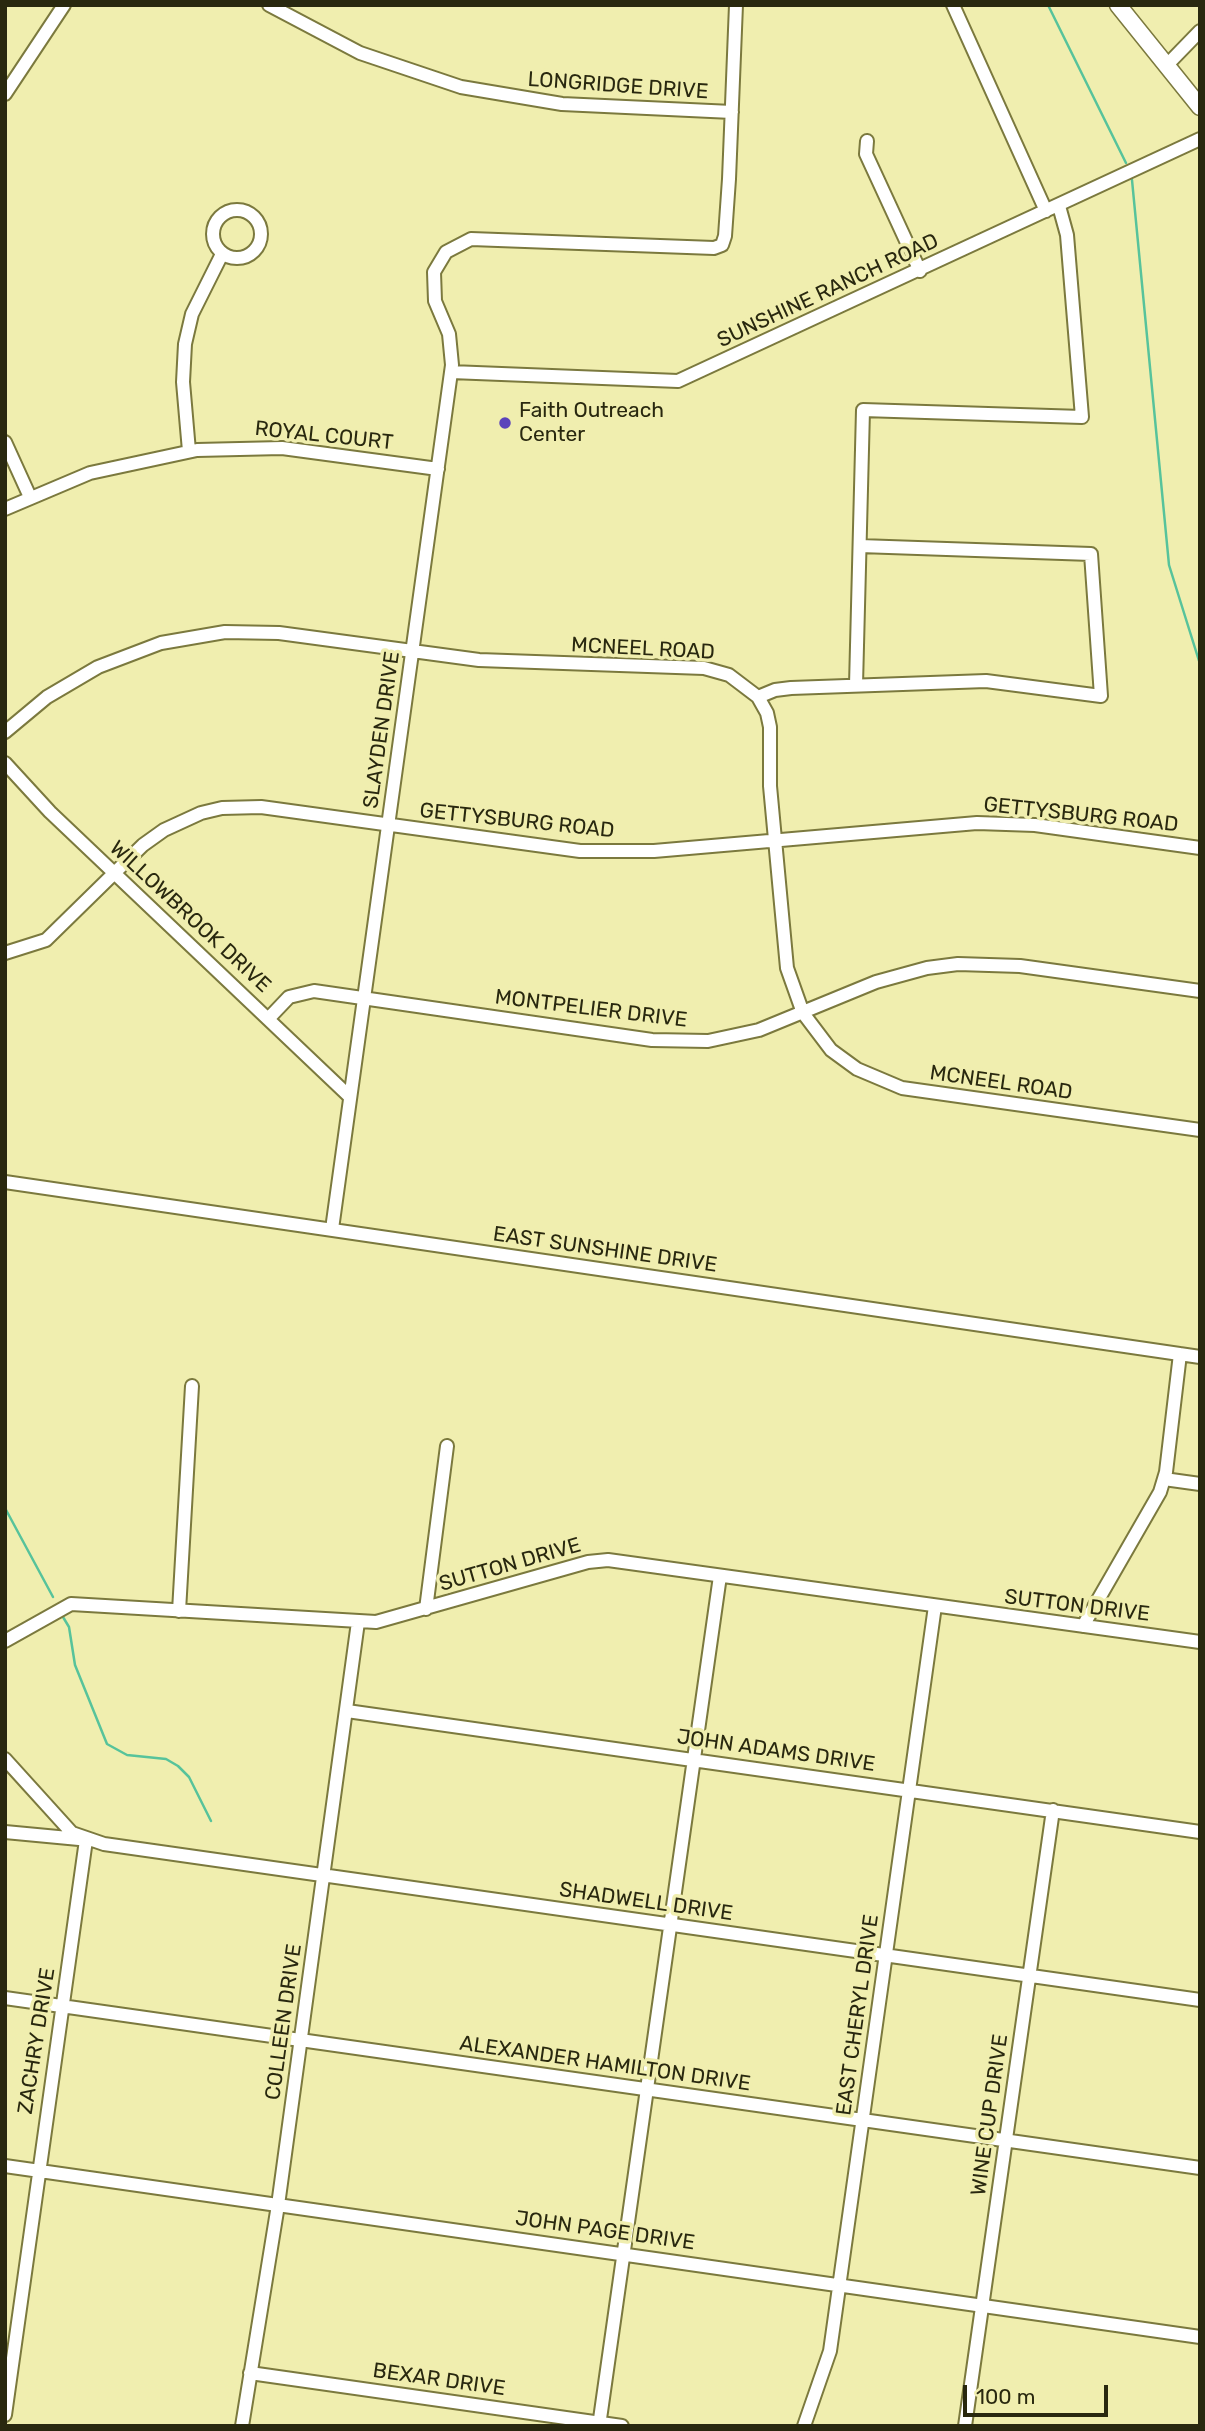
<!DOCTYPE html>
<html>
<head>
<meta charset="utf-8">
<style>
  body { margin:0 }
  #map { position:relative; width:1205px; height:2431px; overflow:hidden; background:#f0eeaf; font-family:Rubik,sans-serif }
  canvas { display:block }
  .frame { position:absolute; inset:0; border:7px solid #29280f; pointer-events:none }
  .scale { position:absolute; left:963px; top:2385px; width:145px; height:32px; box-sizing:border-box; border:4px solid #29280f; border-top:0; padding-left:9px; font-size:21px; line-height:24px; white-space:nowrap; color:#29280f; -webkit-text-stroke:5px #f0eeaf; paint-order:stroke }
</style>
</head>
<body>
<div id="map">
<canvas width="1205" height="2431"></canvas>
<div class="frame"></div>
<div class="scale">100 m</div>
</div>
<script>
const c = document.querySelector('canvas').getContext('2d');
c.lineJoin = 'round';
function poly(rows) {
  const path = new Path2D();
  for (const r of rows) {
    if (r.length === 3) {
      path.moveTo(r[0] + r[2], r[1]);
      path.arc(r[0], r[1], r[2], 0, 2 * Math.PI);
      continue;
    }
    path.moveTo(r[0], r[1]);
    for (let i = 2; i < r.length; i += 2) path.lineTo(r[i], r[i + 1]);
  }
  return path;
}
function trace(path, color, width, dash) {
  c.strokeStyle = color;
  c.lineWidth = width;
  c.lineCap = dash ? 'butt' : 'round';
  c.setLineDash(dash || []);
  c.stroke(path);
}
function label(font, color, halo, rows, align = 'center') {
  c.font = font + ' Rubik,sans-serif';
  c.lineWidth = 7;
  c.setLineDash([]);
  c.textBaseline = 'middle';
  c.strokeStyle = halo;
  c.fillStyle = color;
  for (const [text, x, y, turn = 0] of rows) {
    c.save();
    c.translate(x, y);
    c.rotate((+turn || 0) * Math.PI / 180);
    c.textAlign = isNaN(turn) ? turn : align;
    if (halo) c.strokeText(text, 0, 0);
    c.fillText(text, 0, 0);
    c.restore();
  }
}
const stream = poly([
  [1048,5,1126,163],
  [1132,180,1169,565,1200,664],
  [5,1508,53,1597],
  [63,1617,69,1627,75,1665,107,1744,127,1755,166,1759,178,1766,189,1777,211,1821]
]);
const minor = poly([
  [269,5,360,53,461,87,562,104,732,112],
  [953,5,1046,211],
  [1166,66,1200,31],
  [5,94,64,5],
  [867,141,866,154,920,271],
  [237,234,24],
  [451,372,678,381,1200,139],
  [5,442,30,497],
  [189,451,183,382,185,344,192,314,222,254],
  [5,509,90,473,197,450,282,448,438,469],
  [856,685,863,410,1082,417,1067,235,1059,206],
  [758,697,775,690,791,688,986,681,1101,696,1091,554,860,546],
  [5,732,47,697,98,667,161,643,225,632,279,633,479,660,704,668,729,675,758,697,767,713,770,727,770,786,787,968,803,1013,831,1050,857,1069,902,1088,1200,1130],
  [5,763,50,812,350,1097],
  [5,953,46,940,143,845,164,830,201,813,222,808,261,807,580,851,654,851,977,823,1035,825,1200,848],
  [269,1018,289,997,314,991,652,1040,708,1041,759,1030,876,982,927,968,958,964,1020,966,1200,991],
  [5,1182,1200,1357],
  [332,1229,452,365,449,334,435,301,434,272,446,252,471,239,714,248,722,245,725,236,729,179,736,5],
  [1164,1479,1200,1484],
  [426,1609,447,1446],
  [179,1611,192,1386],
  [1083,1626,1160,1492,1166,1472,1180,1354],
  [5,1641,71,1604,376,1622,588,1562,608,1560,1200,1642],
  [347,1711,1200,1832],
  [5,1759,72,1833,104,1844,1200,2000],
  [5,1832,79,1839],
  [5,1998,1200,2168],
  [5,2166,1200,2337],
  [250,2373,622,2426],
  [5,2415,86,1840],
  [242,2426,278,2205,358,1622],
  [599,2426,720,1576],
  [804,2426,830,2351,935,1606],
  [965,2426,1053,1810]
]);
const major = poly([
  [1118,5,1200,107]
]);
const markers = [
  [505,423,7,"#5b43bb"]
];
const streetNames = [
  ["LONGRIDGE DRIVE",618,86,4],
  ["SUNSHINE RANCH ROAD",828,291,-25],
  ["ROYAL COURT",324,436,6],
  ["MCNEEL ROAD",643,649,3],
  ["SLAYDEN DRIVE",382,730,-82],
  ["GETTYSBURG ROAD",1081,815,6],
  ["GETTYSBURG ROAD",517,821,6],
  ["WILLOWBROOK DRIVE",190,917,43],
  ["MONTPELIER DRIVE",591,1009,7],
  ["MCNEEL ROAD",1001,1083,8],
  ["EAST SUNSHINE DRIVE",605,1250,8],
  ["SUTTON DRIVE",510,1565,-16],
  ["SUTTON DRIVE",1077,1606,7],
  ["JOHN ADAMS DRIVE",776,1751,8],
  ["SHADWELL DRIVE",646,1902,8],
  ["EAST CHERYL DRIVE",858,2015,-82],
  ["COLLEEN DRIVE",284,2022,-82],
  ["ZACHRY DRIVE",37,2041,-81],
  ["ALEXANDER HAMILTON DRIVE",605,2064,8],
  ["WINE CUP DRIVE",990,2115,-82],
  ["JOHN PAGE DRIVE",605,2231,8],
  ["BEXAR DRIVE",439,2380,8]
];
const poiNames = [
  ["Faith Outreach",519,411],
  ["Center",519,435]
];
trace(stream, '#57c39b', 2.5);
trace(minor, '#7b793e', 16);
trace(major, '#7b793e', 19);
trace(minor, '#fff', 12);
trace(major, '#fff', 16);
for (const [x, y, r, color] of markers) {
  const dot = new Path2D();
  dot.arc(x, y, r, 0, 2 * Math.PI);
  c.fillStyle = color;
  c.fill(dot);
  trace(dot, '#f0eeaf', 2.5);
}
label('21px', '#29280f', '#f0eeaf', streetNames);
label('21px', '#29280f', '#f0eeaf', poiNames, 'left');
</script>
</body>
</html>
